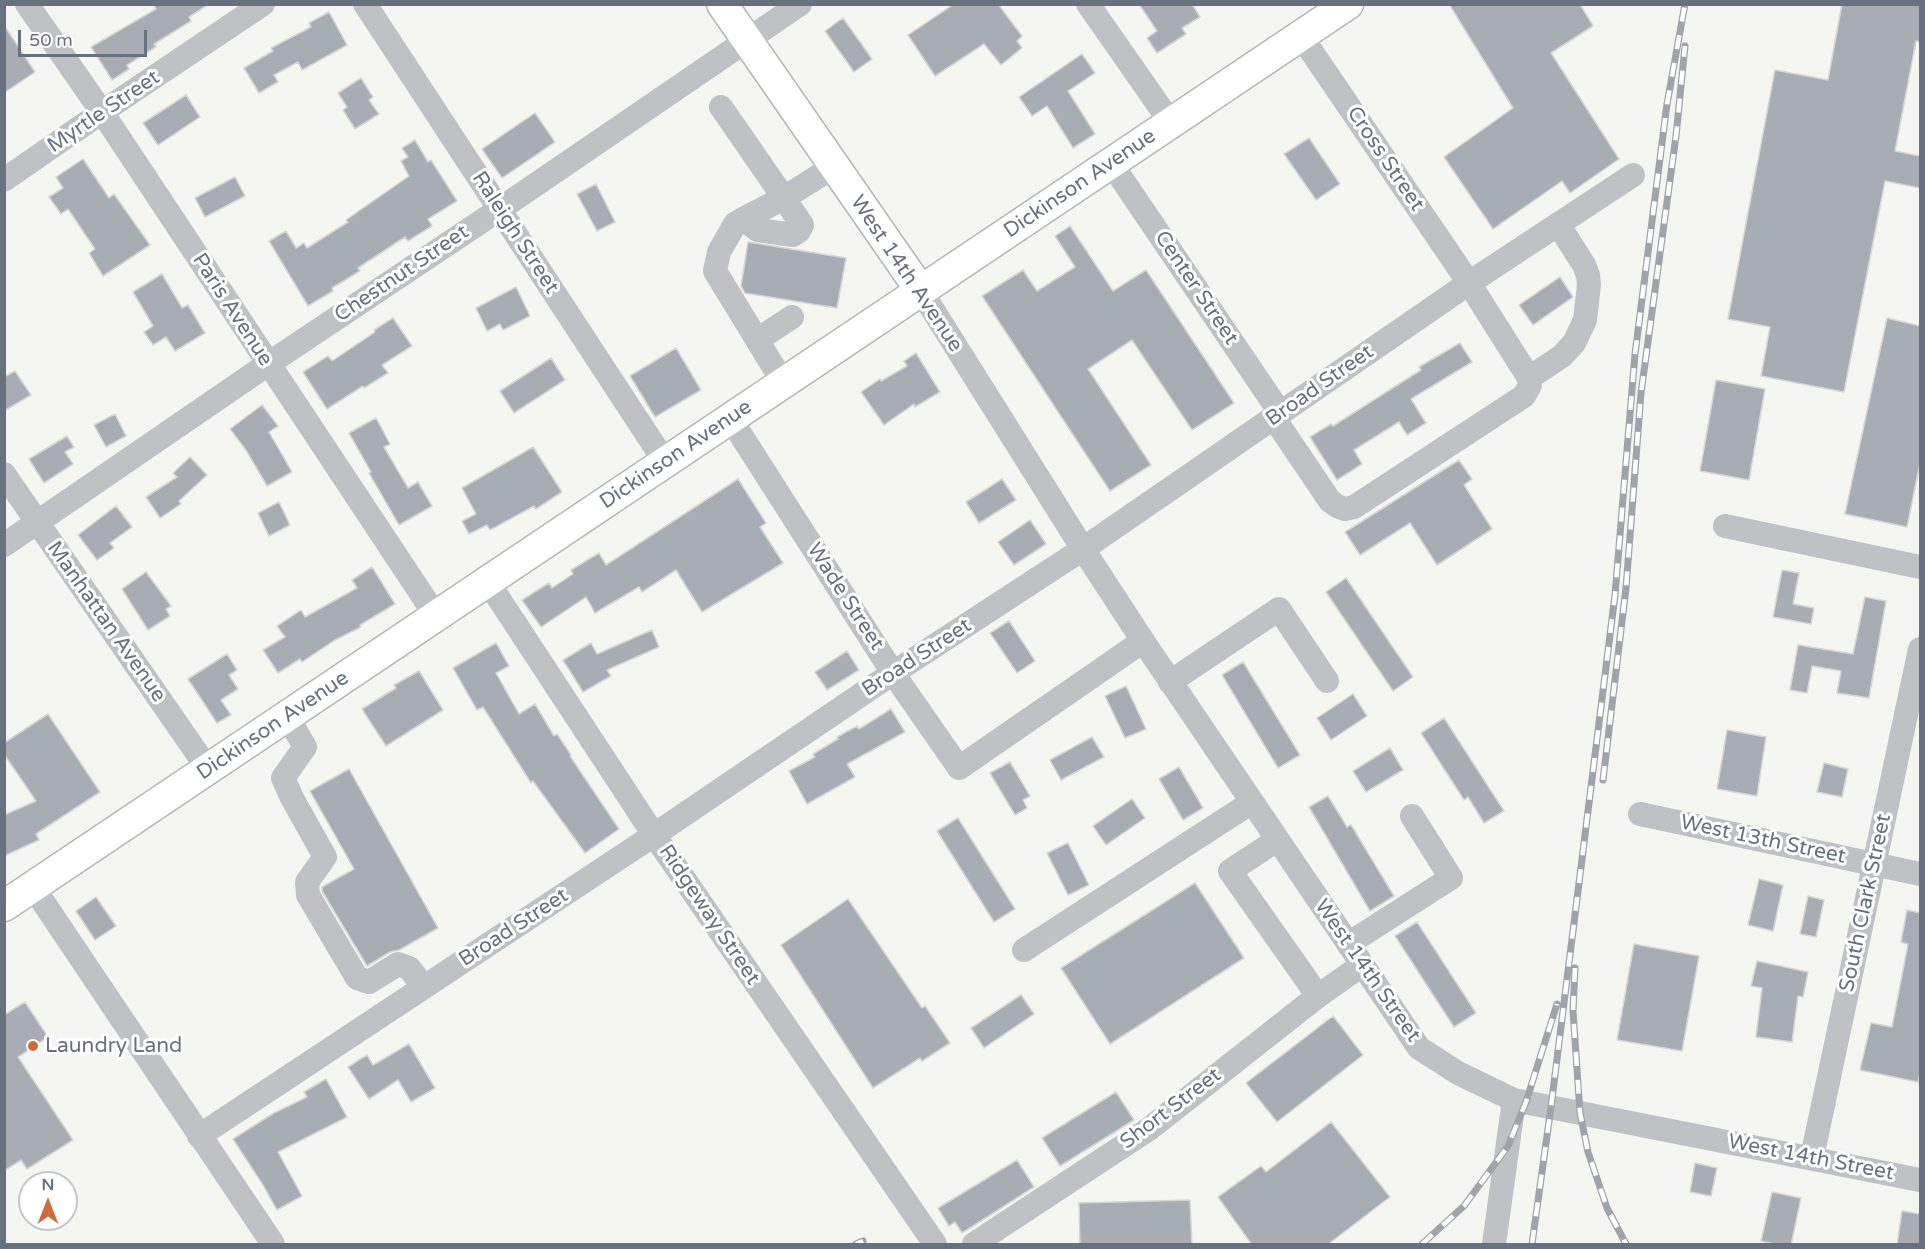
<!DOCTYPE html>
<html>
<head>
<meta charset="utf-8">
<style>
  body { margin:0 }
  #map { position:relative; width:1925px; height:1249px; overflow:hidden; background:#f5f5f2; font-family:"Varela Round",sans-serif }
  canvas { display:block }
  .frame { position:absolute; inset:0; border:6px solid #68727f; pointer-events:none }
  .north { position:absolute; left:18px; top:1171px; width:60px; height:60px; box-sizing:border-box; background:#fff; border:2px solid #c3c7cc; border-radius:50%; rotate:0deg; font-size:16px; font-weight:700; line-height:24px; text-align:center; color:#68727f }
  .north::after { content:''; display:block; margin:auto; width:21px; height:27px; background:#cc6c3b; clip-path:polygon(50% 0,100% 100%,50% 72%,0 100%) }
  .scale { position:absolute; left:18px; top:30px; width:129px; height:27px; box-sizing:border-box; border:3px solid #68727f; border-top:0; padding-left:8px; font-size:18px; line-height:21px; white-space:nowrap; color:#68727f; -webkit-text-stroke:4px #fff; paint-order:stroke }
</style>
</head>
<body>
<div id="map">
<canvas width="1925" height="1249"></canvas>
<div class="frame"></div>
<div class="north">N</div>
<div class="scale">50 m</div>
</div>
<script>
const c = document.querySelector('canvas').getContext('2d');
c.lineJoin = 'round';
function fill(path, color) {
  c.fillStyle = color;
  c.fill(path, 'evenodd');
}
function poly(rows) {
  const path = new Path2D();
  for (const r of rows) {
    path.moveTo(r[0], r[1]);
    for (let i = 2; i < r.length; i += 2) path.lineTo(r[i], r[i + 1]);
  }
  return path;
}
function trace(path, color, width, dash) {
  c.strokeStyle = color;
  c.lineWidth = width;
  c.lineCap = dash ? 'butt' : 'round';
  c.setLineDash(dash || []);
  c.stroke(path);
}
function label(font, color, halo, rows, align = 'center') {
  c.font = font + ' "Varela Round",sans-serif';
  c.lineWidth = 6;
  c.setLineDash([]);
  c.textBaseline = 'middle';
  c.strokeStyle = halo;
  c.fillStyle = color;
  for (const [text, x, y, turn = 0] of rows) {
    c.save();
    c.translate(x, y);
    c.rotate((+turn || 0) * Math.PI / 180);
    c.textAlign = isNaN(turn) ? turn : align;
    if (halo) c.strokeText(text, 0, 0);
    c.fillText(text, 0, 0);
    c.restore();
  }
}
const building = poly([
  [153,4,209,4,189,17,191,21,154,44,156,47,127,65,129,69,112,80,91,47,156,9,153,4],
  [954,4,998,4,1022,36,1017,41,1022,48,1001,65,984,44,935,76,908,35,954,4],
  [1139,4,1192,4,1200,17,1182,28,1186,34,1157,53,1147,38,1157,31,1139,4],
  [1449,4,1580,4,1593,26,1551,53,1619,159,1570,193,1562,181,1493,229,1444,157,1513,108,1449,4],
  [1842,4,1920,4,1920,42,1916,41,1895,151,1920,156,1920,188,1885,181,1844,392,1761,376,1770,327,1728,319,1775,70,1828,80,1842,4],
  [329,12,347,45,302,70,298,62,274,75,278,82,259,93,244,68,273,51,271,48,311,27,309,23,329,12],
  [843,18,872,59,854,72,825,31,843,18],
  [4,25,35,72,4,93,4,25],
  [1082,54,1095,73,1068,91,1095,134,1073,148,1047,106,1032,116,1019,97,1082,54],
  [361,78,373,97,369,100,379,114,355,129,343,110,347,107,338,93,361,78],
  [186,95,200,117,158,145,143,123,186,95],
  [535,113,555,142,502,178,482,149,535,113],
  [1309,138,1340,184,1316,200,1284,154,1309,138],
  [415,140,428,162,431,160,457,201,428,219,432,226,408,241,405,237,358,268,360,271,332,288,333,291,308,306,269,241,286,231,296,248,304,243,307,248,348,222,346,220,409,176,401,161,408,157,402,148,415,140],
  [83,159,109,198,114,194,150,245,103,276,89,253,95,249,68,209,61,214,49,197,63,188,56,177,83,159],
  [235,177,245,196,205,217,195,198,235,177],
  [596,184,615,222,597,231,577,194,596,184],
  [1070,226,1113,291,1146,270,1234,403,1192,430,1132,340,1088,369,1151,465,1110,491,982,296,1023,270,1037,291,1075,267,1055,236,1070,226],
  [748,242,846,258,837,308,745,293,741,286,748,242],
  [162,274,182,308,188,305,205,333,175,351,166,337,153,345,144,332,153,326,133,292,162,274],
  [1560,277,1573,297,1533,325,1519,305,1560,277],
  [516,287,530,316,503,330,500,324,487,331,476,308,516,287],
  [393,318,412,346,382,365,388,373,364,388,363,386,327,409,303,372,328,356,332,361,375,332,374,330,393,318],
  [1887,318,1920,326,1920,463,1907,527,1845,514,1887,318],
  [1460,343,1472,362,1411,399,1426,423,1407,435,1399,422,1354,450,1362,464,1337,480,1310,437,1331,424,1333,426,1421,370,1419,367,1460,343],
  [676,348,701,390,655,417,630,376,676,348],
  [916,353,940,392,915,407,914,404,884,425,861,392,880,379,881,381,907,366,904,361,916,353],
  [551,358,565,380,514,413,500,391,551,358],
  [15,371,31,395,4,411,4,377,15,371],
  [1716,380,1765,389,1749,480,1700,471,1716,380],
  [262,405,278,426,269,432,292,472,267,486,246,450,230,429,262,405],
  [115,414,126,436,106,447,94,425,115,414],
  [376,418,390,444,384,447,408,488,418,482,432,506,399,525,369,473,371,472,349,433,376,418],
  [67,436,74,447,65,452,73,464,44,483,29,459,67,436],
  [533,447,562,492,536,509,534,506,490,530,487,525,469,534,462,521,476,514,462,488,533,447],
  [190,457,207,475,179,501,181,504,160,518,146,497,177,477,173,473,190,457],
  [1459,460,1472,479,1464,485,1492,529,1437,565,1410,523,1360,555,1345,532,1459,460],
  [738,479,766,523,760,527,783,563,702,612,676,570,642,592,639,587,595,613,586,597,541,627,522,600,549,583,552,588,573,574,571,570,599,553,606,565,738,479],
  [1002,479,1016,500,979,523,966,502,1002,479],
  [279,502,290,525,269,536,258,513,279,502],
  [116,506,132,527,110,543,114,548,97,560,78,535,116,506],
  [1030,520,1046,544,1014,565,998,542,1030,520],
  [372,567,395,604,360,625,361,627,335,640,302,662,300,659,278,673,263,650,285,637,277,626,301,610,305,617,357,588,352,580,372,567],
  [1782,570,1799,573,1793,604,1814,608,1811,624,1773,617,1782,570],
  [146,572,171,606,166,609,170,616,148,630,122,589,146,572],
  [1346,578,1413,677,1393,691,1326,592,1346,578],
  [1865,597,1886,601,1869,698,1837,693,1841,671,1812,666,1807,693,1790,690,1798,645,1853,654,1865,597],
  [1009,621,1035,661,1017,673,990,633,1009,621],
  [652,630,659,647,607,670,611,676,583,692,563,660,591,643,597,654,652,630],
  [496,643,509,666,496,673,519,714,535,704,554,736,557,734,571,755,570,756,619,829,585,853,533,781,531,783,483,707,477,710,453,668,496,643],
  [847,651,859,670,827,690,815,672,847,651],
  [227,654,237,670,229,675,238,689,221,700,231,715,217,723,188,679,227,654],
  [1243,662,1300,755,1278,768,1222,675,1243,662],
  [419,671,443,710,386,746,362,709,396,688,394,685,419,671],
  [1126,686,1146,729,1125,738,1105,696,1126,686],
  [1353,694,1367,716,1331,740,1317,718,1353,694],
  [891,709,905,732,847,764,855,777,807,804,789,771,815,757,813,754,838,739,837,737,857,726,859,729,891,709],
  [48,714,100,792,36,834,39,840,4,856,4,815,36,801,4,754,4,743,48,714],
  [1444,718,1504,811,1484,823,1468,797,1464,800,1421,733,1444,718],
  [1727,730,1766,737,1757,796,1717,789,1727,730],
  [1092,737,1104,757,1061,780,1050,760,1092,737],
  [1390,748,1403,770,1366,792,1353,771,1390,748],
  [1010,762,1030,796,1023,800,1027,808,1015,815,990,773,1010,762],
  [1824,763,1848,769,1842,797,1817,792,1824,763],
  [1179,767,1203,808,1183,820,1159,779,1179,767],
  [349,769,438,928,399,950,390,952,367,966,322,891,322,887,354,869,310,791,349,769],
  [1328,796,1347,827,1351,825,1394,896,1370,911,1309,807,1328,796],
  [1132,799,1145,818,1106,845,1093,826,1132,799],
  [958,818,1015,909,994,922,937,831,958,818],
  [1068,843,1089,885,1068,895,1047,853,1068,843],
  [1759,879,1783,885,1773,931,1748,925,1759,879],
  [1195,883,1244,958,1110,1044,1061,968,1195,883],
  [1808,896,1824,900,1816,937,1800,934,1808,896],
  [96,897,116,926,95,940,76,911,96,897],
  [848,899,922,1008,925,1006,950,1043,922,1061,920,1058,873,1088,781,945,848,899],
  [1907,910,1920,913,1920,1073,1918,1082,1860,1070,1871,1023,1892,1027,1908,944,1901,942,1907,910],
  [1417,922,1476,1013,1454,1027,1395,936,1417,922],
  [1634,944,1699,956,1682,1051,1617,1040,1634,944],
  [1757,961,1808,972,1803,997,1798,996,1792,1042,1756,1037,1762,988,1751,986,1757,961],
  [1021,995,1034,1014,984,1048,971,1028,1021,995],
  [25,1002,48,1037,18,1057,73,1140,27,1169,21,1160,4,1171,4,1015,25,1002],
  [1333,1016,1363,1055,1277,1122,1246,1083,1333,1016],
  [409,1044,435,1088,411,1102,398,1080,369,1099,348,1067,367,1055,373,1065,409,1044],
  [326,1079,347,1117,278,1152,302,1196,277,1210,263,1185,233,1139,274,1113,307,1097,304,1092,326,1079],
  [1116,1092,1134,1120,1060,1166,1042,1138,1116,1092],
  [1331,1122,1390,1197,1327,1245,1252,1245,1218,1197,1261,1166,1266,1172,1331,1122],
  [1017,1160,1034,1187,962,1233,955,1222,949,1226,938,1208,1017,1160],
  [1695,1163,1717,1168,1711,1196,1690,1192,1695,1163],
  [1772,1192,1801,1198,1791,1245,1779,1245,1761,1241,1772,1192],
  [1190,1200,1192,1245,1080,1245,1079,1203,1190,1200],
  [1902,1211,1920,1214,1920,1245,1897,1245,1902,1211]
]);
const minor = poly([
  [27,4,102,112,436,616],
  [365,4,665,462],
  [1088,4,1171,123],
  [721,107,784,198,833,167],
  [1111,163,1281,414],
  [4,180,102,112,263,4],
  [743,219,758,230,793,235,799,231,802,225,784,198,743,219,735,224,719,252,715,271,773,366,785,382],
  [921,291,1083,549,1143,641,1419,1048,1458,1073,1514,1100,1920,1180],
  [757,340,792,317],
  [1529,378,1562,356,1574,343,1585,320,1589,285,1588,275,1584,265,1558,224],
  [730,418,893,673,959,768,1143,641],
  [1274,418,1330,501,1337,506,1345,509,1354,507,1524,396,1530,385,1529,378,1469,283,1301,36],
  [4,474,208,769],
  [1725,526,1920,567],
  [4,545,268,364,500,209,800,4],
  [488,582,654,835,935,1244],
  [1170,682,1279,609,1327,681],
  [287,716,305,747,283,778,292,798,325,857,307,882,308,895,357,978,369,982,398,964,409,968,424,987],
  [1640,814,1920,874],
  [1277,840,1230,871,1318,996],
  [33,887,273,1244],
  [1348,944,1451,878,1412,816],
  [1024,950,1252,802],
  [199,1136,654,835,893,673,1083,549,1469,283,1633,175],
  [1812,1157,1920,649],
  [974,1244,1149,1129,1318,996,1362,965],
  [1494,1244,1514,1100]
]);
const major = poly([
  [722,4,921,291],
  [4,906,1348,4]
]);
const rail = poly([
  [1603,780,1626,588,1641,393,1676,136,1685,46],
  [1575,968,1573,1011,1580,1113,1588,1152,1607,1208,1626,1244],
  [856,1244,863,1241],
  [1422,1244,1464,1206,1508,1146,1526,1102,1557,1004],
  [1532,1244,1551,1107,1615,595,1635,354,1667,104,1685,4]
]);
const markers = [
  [33,1046,6,"#cc6c3b"]
];
const streetNames = [
  ["Myrtle Street",104,112,-34],
  ["Cross Street",1385,159,56],
  ["Dickinson Avenue",1080,184,-34],
  ["Raleigh Street",515,233,57],
  ["Chestnut Street",402,274,-34],
  ["West 14th Avenue",906,274,56],
  ["Center Street",1196,288,56],
  ["Paris Avenue",232,310,57],
  ["Broad Street",1320,386,-35],
  ["Dickinson Avenue",676,455,-34],
  ["Wade Street",845,597,57],
  ["Manhattan Avenue",106,622,55],
  ["Broad Street",917,658,-33],
  ["Dickinson Avenue",273,726,-34],
  ["West 13th Street",1763,840,12],
  ["South Clark Street",1866,903,-78],
  ["Ridgeway Street",709,915,56],
  ["Broad Street",514,928,-33],
  ["West 14th Street",1367,971,55],
  ["Short Street",1171,1109,-37],
  ["West 14th Street",1811,1158,11]
];
const poiNames = [
  ["Laundry Land",45,1046]
];
fill(building, '#a8adb3');
trace(building, '#d6d6d5', 1.5);
trace(major, '#b2b5b9', 33);
trace(minor, '#bfc1c5', 24);
trace(major, '#fff', 30);
trace(rail, '#a0a4aa', 7);
trace(rail, '#fff', 4.5, [14]);
for (const [x, y, r, color] of markers) {
  const dot = new Path2D();
  dot.arc(x, y, r, 0, 2 * Math.PI);
  c.fillStyle = color;
  c.fill(dot);
  trace(dot, '#fff', 2);
}
label('21px', '#68727f', '#fff', streetNames);
label('21px', '#68727f', '#fff', poiNames, 'left');
</script>
</body>
</html>
